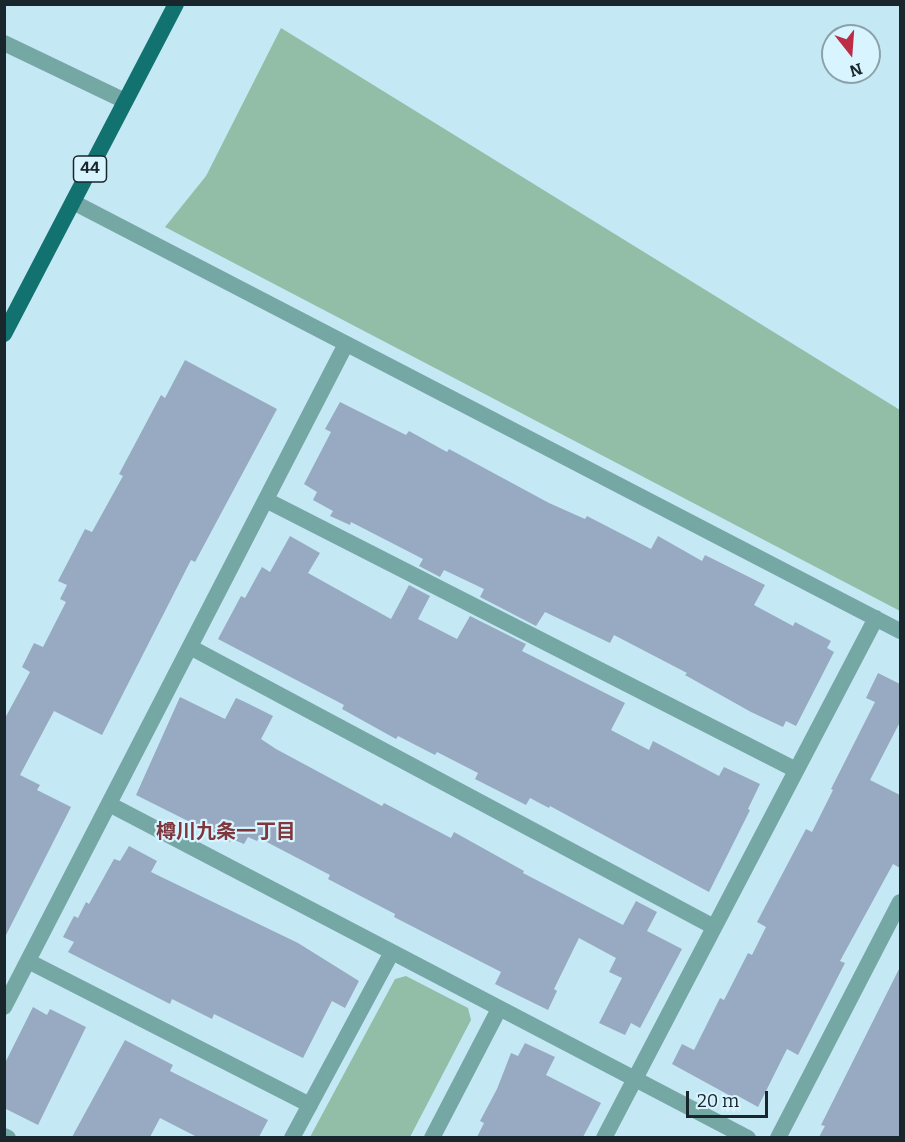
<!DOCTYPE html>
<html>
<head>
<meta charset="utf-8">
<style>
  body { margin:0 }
  #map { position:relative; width:905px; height:1142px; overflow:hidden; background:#c5e8f5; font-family:Bitter,serif }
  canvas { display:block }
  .frame { position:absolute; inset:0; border:6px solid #19262b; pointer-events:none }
  .north { position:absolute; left:821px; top:24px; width:60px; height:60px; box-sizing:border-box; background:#d8f4fe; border:2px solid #8ca2aa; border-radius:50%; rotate:163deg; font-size:16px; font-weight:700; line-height:24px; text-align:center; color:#19262b }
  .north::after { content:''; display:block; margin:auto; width:21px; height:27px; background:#bd2c45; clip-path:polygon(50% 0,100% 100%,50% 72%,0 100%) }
  .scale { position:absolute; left:686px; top:1091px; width:82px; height:27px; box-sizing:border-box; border:3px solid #19262b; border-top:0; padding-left:8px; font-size:18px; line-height:21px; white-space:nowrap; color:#19262b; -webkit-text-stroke:4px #d8f4fe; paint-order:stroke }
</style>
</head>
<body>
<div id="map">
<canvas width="905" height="1142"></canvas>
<div class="frame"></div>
<div class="north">N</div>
<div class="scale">20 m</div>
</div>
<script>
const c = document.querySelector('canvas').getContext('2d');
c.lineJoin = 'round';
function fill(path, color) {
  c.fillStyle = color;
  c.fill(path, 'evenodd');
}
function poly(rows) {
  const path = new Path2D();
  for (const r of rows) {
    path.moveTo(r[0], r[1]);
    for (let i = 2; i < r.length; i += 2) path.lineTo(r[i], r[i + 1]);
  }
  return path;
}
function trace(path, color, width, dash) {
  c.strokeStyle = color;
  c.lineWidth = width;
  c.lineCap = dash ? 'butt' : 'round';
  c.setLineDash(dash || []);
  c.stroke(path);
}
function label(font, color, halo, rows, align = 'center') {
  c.font = font + ' Bitter,"Noto Sans JP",serif';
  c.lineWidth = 4.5;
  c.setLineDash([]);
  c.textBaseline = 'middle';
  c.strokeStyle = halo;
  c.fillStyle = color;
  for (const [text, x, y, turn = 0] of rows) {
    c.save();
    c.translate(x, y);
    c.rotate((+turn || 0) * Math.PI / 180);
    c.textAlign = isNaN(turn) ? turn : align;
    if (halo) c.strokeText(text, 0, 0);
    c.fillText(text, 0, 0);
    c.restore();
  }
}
const green = poly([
  [281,28,900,410,900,611,165,227,206,176],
  [406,976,468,1008,471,1020,410,1137,310,1137,395,979]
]);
const building = poly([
  [185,360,277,409,195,562,191,560,102,735,54,711,20,775,40,785,37,790,71,807,4,939,4,720,30,672,22,667,34,643,43,647,66,602,60,599,67,585,58,581,85,529,92,532,123,476,119,474,161,395,165,398],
  [340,402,406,435,409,431,447,452,449,449,549,503,585,519,587,516,651,549,658,536,702,561,705,555,765,585,754,605,793,626,795,622,831,641,827,648,834,652,796,726,786,721,783,727,751,712,685,675,687,673,614,635,610,643,545,612,536,626,480,597,484,589,444,570,440,577,419,566,423,559,351,522,350,525,330,516,333,511,313,500,317,492,304,484,331,432,325,429],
  [290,536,320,553,308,573,362,603,391,619,409,585,430,596,418,619,457,639,470,616,526,644,522,651,625,703,611,730,649,750,653,741,719,776,724,767,760,784,748,809,750,810,709,892,550,806,549,808,530,798,526,805,475,779,478,773,437,752,435,755,398,736,396,739,342,709,344,705,218,639,241,596,245,598,262,567,270,572],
  [878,673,900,684,900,722,870,780,900,795,900,868,893,864,840,961,845,963,798,1055,787,1049,758,1107,738,1096,736,1099,672,1064,682,1044,694,1050,720,998,724,1000,748,953,752,955,766,927,757,922,806,829,812,832,833,790,831,789,875,702,866,698],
  [180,697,225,719,236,698,245,702,273,716,261,739,276,749,382,806,384,803,451,838,454,832,524,871,523,873,623,925,636,901,657,912,647,931,682,949,640,1028,631,1023,625,1035,599,1023,622,978,609,972,616,958,579,938,554,989,557,991,548,1010,495,984,501,972,394,917,395,914,328,879,330,875,259,838,257,841,248,837,244,844,232,839,230,842,136,795],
  [129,846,157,861,151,872,298,943,359,981,345,1008,332,1001,303,1058,214,1014,212,1019,172,999,170,1004,68,952,74,942,63,937,74,916,78,918,86,902,89,904,114,859,120,861],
  [900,967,900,1137,819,1137,825,1126,821,1125],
  [33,1007,47,1015,50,1009,86,1027,38,1125,4,1108,4,1065],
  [125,1040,173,1065,170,1071,268,1120,259,1137,197,1137,160,1118,150,1137,72,1137],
  [525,1043,555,1057,546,1075,601,1103,583,1137,477,1137,484,1123,480,1121,497,1089,511,1053,518,1056]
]);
const minor = poly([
  [4,43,125,101],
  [73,202,900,631],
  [266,500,796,770],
  [190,647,714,927],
  [109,804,748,1138],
  [28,961,310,1105],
  [4,1007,346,344],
  [4,1136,8,1138],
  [292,1138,392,952],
  [432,1138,499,1009],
  [604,1138,876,618],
  [778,1138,900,902]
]);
const primary = poly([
  [4,334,176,4]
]);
const shields = [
  [90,169,33]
];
const shieldNames = [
  ["44",90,169]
];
const neighbourhoodNames = [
  ["樽川九条一丁目",226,832]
];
fill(green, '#92bea7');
fill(building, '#97aac1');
trace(minor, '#75a7a5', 16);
trace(primary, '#127270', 16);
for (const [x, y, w] of shields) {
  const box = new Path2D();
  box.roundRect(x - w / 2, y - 13, w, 26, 4.5);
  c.fillStyle = '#d8f4fe';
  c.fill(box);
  trace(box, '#19262b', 1.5);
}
label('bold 16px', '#19262b', null, shieldNames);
label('bold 20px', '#7f373d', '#d8f4fe', neighbourhoodNames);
</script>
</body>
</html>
